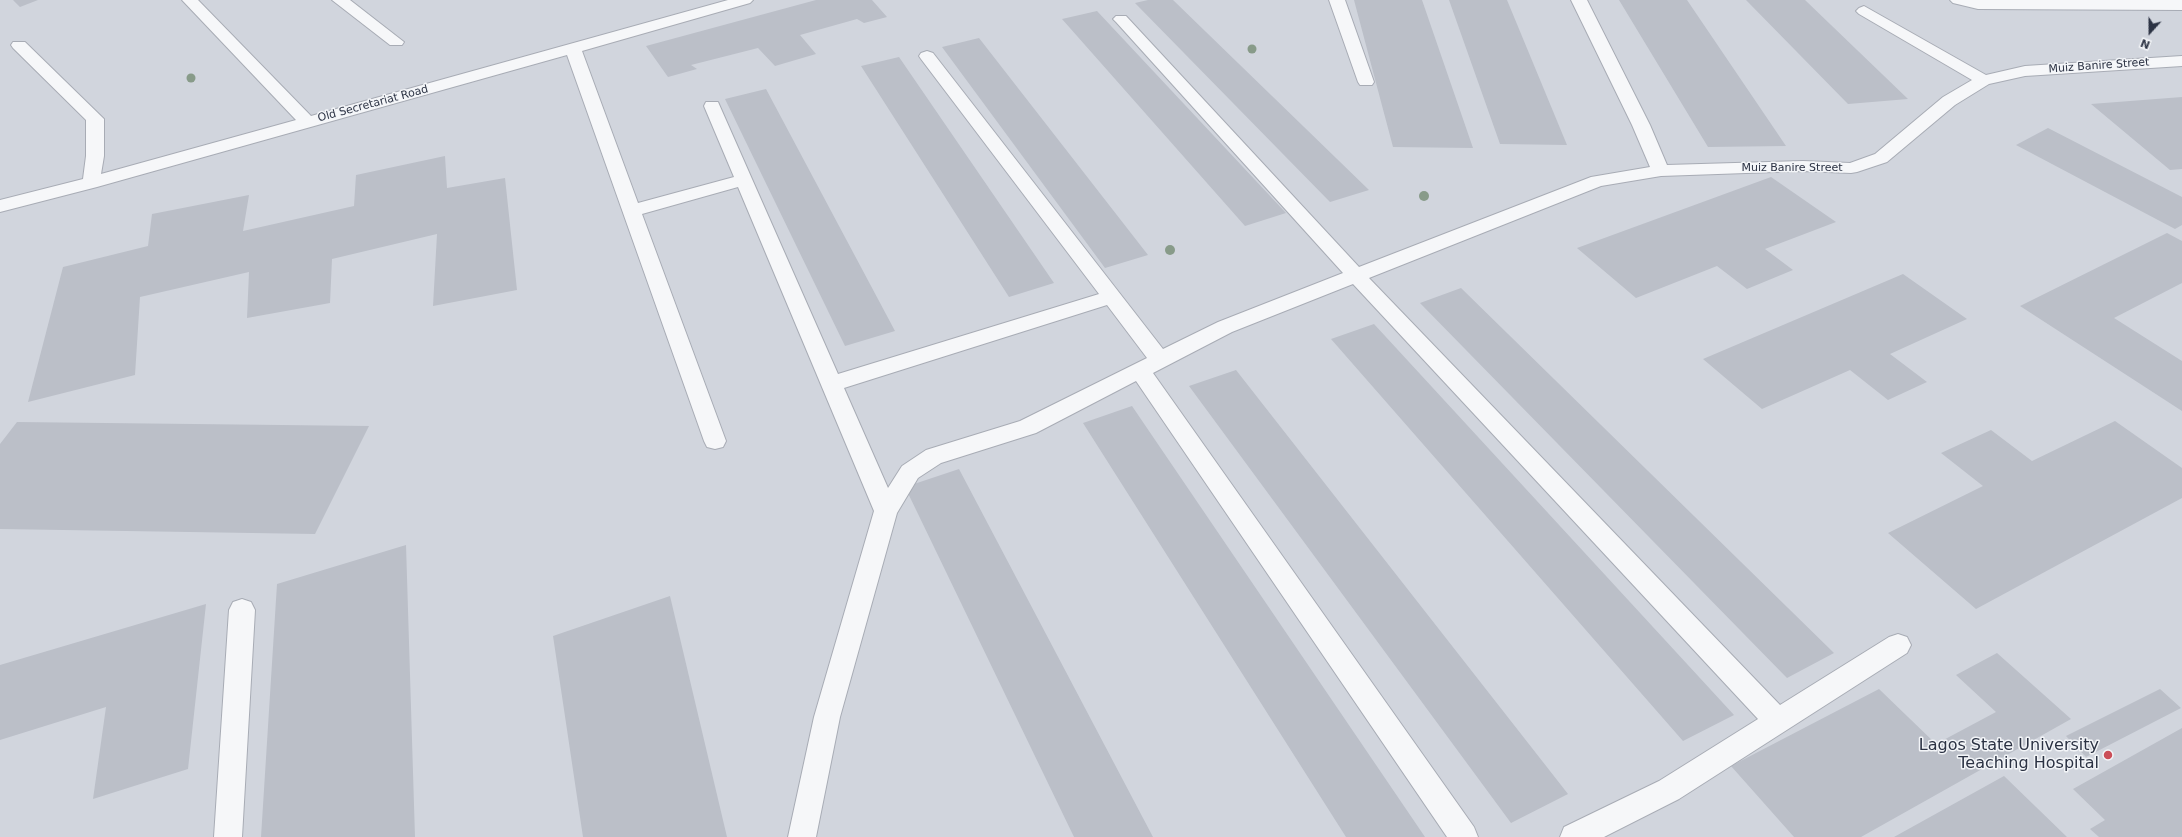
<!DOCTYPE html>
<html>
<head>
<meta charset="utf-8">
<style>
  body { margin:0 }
  #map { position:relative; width:2182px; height:837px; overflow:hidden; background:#e3e6eb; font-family:"DejaVu Sans",sans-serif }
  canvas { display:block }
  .north { position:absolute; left:2130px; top:12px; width:40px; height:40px; -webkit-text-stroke:3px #f3f5f8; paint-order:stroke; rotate:201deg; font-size:11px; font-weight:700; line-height:16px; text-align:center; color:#2b3243 }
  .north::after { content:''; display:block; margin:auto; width:14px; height:18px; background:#2b3243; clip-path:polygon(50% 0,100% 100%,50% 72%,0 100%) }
</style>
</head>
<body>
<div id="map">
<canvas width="2182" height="837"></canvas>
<div class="north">N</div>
</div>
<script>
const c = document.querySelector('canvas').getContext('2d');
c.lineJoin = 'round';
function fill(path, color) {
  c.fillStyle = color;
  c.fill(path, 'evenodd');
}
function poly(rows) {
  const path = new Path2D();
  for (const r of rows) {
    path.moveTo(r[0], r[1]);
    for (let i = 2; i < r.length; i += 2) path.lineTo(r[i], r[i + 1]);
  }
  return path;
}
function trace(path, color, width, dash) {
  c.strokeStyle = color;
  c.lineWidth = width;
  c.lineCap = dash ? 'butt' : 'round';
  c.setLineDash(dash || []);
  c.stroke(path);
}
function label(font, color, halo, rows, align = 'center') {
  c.font = font + ' "DejaVu Sans",sans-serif';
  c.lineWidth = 3;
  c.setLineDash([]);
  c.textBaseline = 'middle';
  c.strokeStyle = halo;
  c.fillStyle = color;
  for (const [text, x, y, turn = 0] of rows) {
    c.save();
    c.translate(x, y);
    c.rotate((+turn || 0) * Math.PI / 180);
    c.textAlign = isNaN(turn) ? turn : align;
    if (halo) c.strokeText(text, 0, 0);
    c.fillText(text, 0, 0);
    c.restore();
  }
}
const built = poly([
  [0,0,2182,0,2182,837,0,837]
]);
const building = poly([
  [13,0,38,0,20,7],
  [816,0,872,0,887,17,864,23,857,19,800,35,816,54,775,66,758,48,691,65,697,69,668,77,646,46],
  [1148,0,1173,0,1369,190,1330,202,1135,3],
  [1354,0,1422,0,1473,148,1393,147],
  [1449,0,1507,0,1567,145,1500,144],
  [1619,0,1687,0,1786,146,1708,147],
  [1746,0,1805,0,1908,99,1848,104],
  [1097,11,1286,213,1245,226,1062,19],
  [979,38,1148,255,1105,268,942,47],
  [899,57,1054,283,1009,297,861,66],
  [766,89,895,331,845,346,725,99],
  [2182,97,2182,169,2170,170,2091,104],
  [2048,128,2182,197,2182,225,2175,229,2016,145],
  [445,156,447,188,505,178,517,290,433,306,437,234,332,259,330,303,247,318,249,272,140,297,135,375,28,402,63,267,148,246,152,214,249,195,243,231,354,206,356,175],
  [1771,177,1836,222,1765,249,1793,270,1747,289,1717,266,1636,298,1577,248],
  [2167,233,2182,241,2182,283,2114,318,2182,361,2182,411,2020,306],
  [1903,274,1967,319,1890,354,1927,382,1888,400,1850,370,1762,409,1703,359],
  [1461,288,1834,653,1787,678,1420,303],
  [1374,324,1734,715,1683,741,1331,339],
  [1236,370,1568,794,1511,823,1189,386],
  [1132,406,1425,837,1346,837,1083,423],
  [2115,421,2182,468,2182,498,1976,609,1888,533,1983,486,1941,453,1991,430,2032,461],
  [17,422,369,426,315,534,0,529,0,444],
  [959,469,1153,837,1074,837,905,487],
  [406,545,415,837,261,837,277,584],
  [670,596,727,837,583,837,553,636],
  [206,604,188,769,93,799,106,707,0,740,0,665],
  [1997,653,2071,719,1861,837,1794,837,1731,766,1879,689,1936,744,1996,712,1956,675],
  [2160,689,2181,708,2086,757,2066,736],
  [2182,728,2182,837,2099,837,2090,829,2105,820,2073,789],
  [2004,776,2067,837,1894,837]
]);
const minor = poly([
  [182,0,198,0,311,116,728,0,753,0,750,3,582,51,638,203,734,177,704,106,706,102,718,102,838,374,1099,294,921,59,919,56,921,53,927,51,933,53,1163,349,1218,322,1343,273,1116,22,1113,19,1116,16,1126,16,1359,267,1591,177,1650,167,1632,125,1571,0,1587,0,1650,125,1667,165,1803,161,1850,163,1875,154,1943,97,1972,80,1859,14,1856,11,1859,8,1864,6,1986,75,2025,66,2182,56,2182,66,2025,76,1989,84,1955,105,1887,162,1857,172,1851,173,1803,171,1661,176,1601,186,1369,278,1780,705,1889,637,1898,634,1907,637,1911,645,1907,653,1679,799,1604,837,1560,837,1564,827,1659,781,1758,719,1353,284,1232,332,1153,373,1474,827,1478,837,1447,837,1136,381,1036,433,941,463,918,478,897,513,840,717,816,837,788,837,814,717,874,511,738,187,642,214,726,441,723,447,715,449,707,447,704,441,567,55,97,187,0,212,0,200,83,179,86,156,86,120,13,48,11,45,13,42,25,42,104,119,104,156,101,174,296,120,182,0],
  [1107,305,1147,358,1020,421,926,450,902,466,888,488,844,388,1107,305],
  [332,0,350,0,404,42,402,45,390,45,332,0],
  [1329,0,1345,0,1374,82,1372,85,1360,85,1358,82,1329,0],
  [1950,0,2182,0,2182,10,1978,9,1953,3,1950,0],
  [242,599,251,602,255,610,242,837,214,837,229,610,233,602,242,599]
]);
const trees = [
  [1252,49,4.5],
  [191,78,4.5],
  [1424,196,5],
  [1170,250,5]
];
const markers = [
  [2108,755,5,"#cb4e58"]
];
const farStreetnames = [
  ["Muiz Banire Street",2099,66,-4],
  ["Old Secretariat Road",373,104,-15],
  ["Muiz Banire Street",1792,168]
];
const nearPoinames = [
  ["Lagos State University",2099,746],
  ["Teaching Hospital",2099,764]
];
fill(built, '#d1d5dd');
fill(building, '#bbbfc8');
trace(minor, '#a8acb5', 2);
fill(minor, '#f6f7f9');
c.fillStyle = '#889b89';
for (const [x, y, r] of trees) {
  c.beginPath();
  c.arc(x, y, r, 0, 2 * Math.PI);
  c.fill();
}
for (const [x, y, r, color] of markers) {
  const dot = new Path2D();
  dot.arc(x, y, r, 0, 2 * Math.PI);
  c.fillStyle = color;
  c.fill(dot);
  trace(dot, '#f3f5f8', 1.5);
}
label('11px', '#2b3243', '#f3f5f8', farStreetnames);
label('16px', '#2b3243', '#f3f5f8', nearPoinames, 'right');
</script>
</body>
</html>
